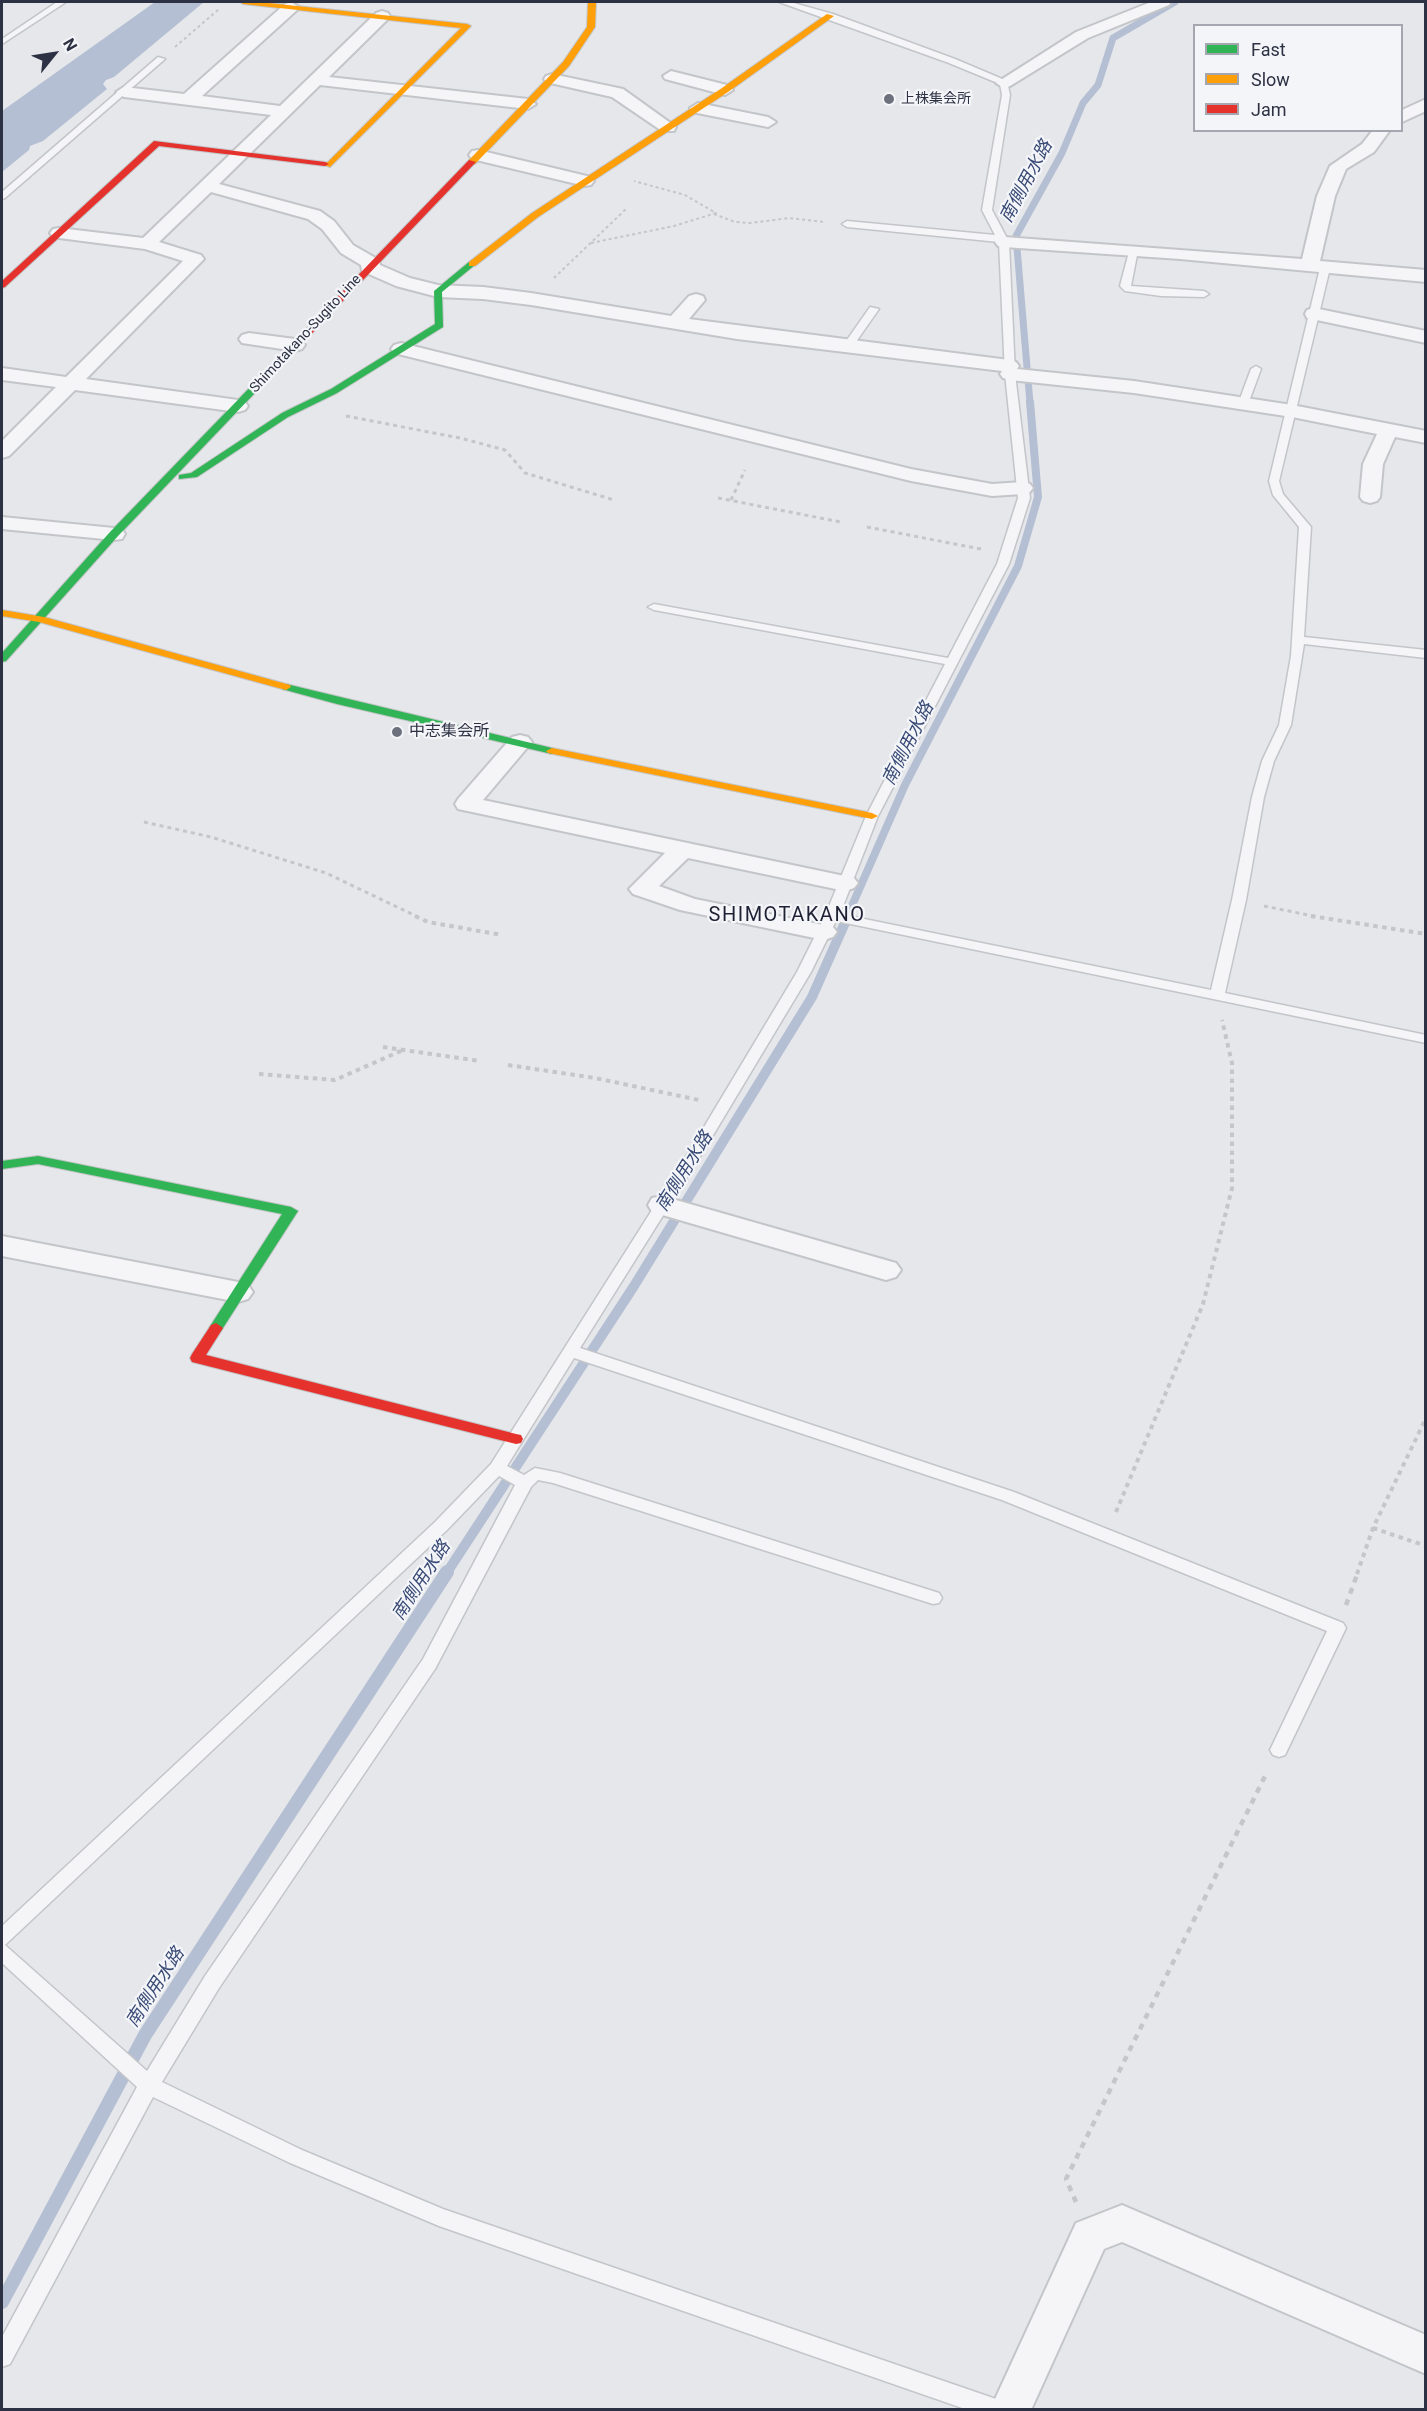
<!DOCTYPE html>
<html>
<head>
<meta charset="utf-8">
<style>
  body { margin:0 }
  #map { position:relative; width:1427px; height:2411px; overflow:hidden; background:#e5e7ea; font-family:Roboto,sans-serif }
  canvas { display:block }
  .frame { position:absolute; inset:0; border:3px solid #2c3143; pointer-events:none }
  .legend { position:absolute; left:1193px; top:24px; width:210px; height:108px; box-sizing:border-box; background:#f4f5f9; border:2px solid #a4a7b0; margin:0; padding:8px 10px; list-style:none; font-size:18px; color:#2c3143 }
  .legend li { display:flex; align-items:center; gap:12px; height:30px }
  .legend b { width:30px; border:2px solid #a4a7b0 }
  .north { position:absolute; left:24px; top:24px; width:60px; height:60px; -webkit-text-stroke:4px #f4f5f9; paint-order:stroke; rotate:60deg; font-size:16px; font-weight:700; line-height:24px; text-align:center; color:#2c3143 }
  .north::after { content:''; display:block; margin:auto; width:21px; height:27px; background:#2c3143; clip-path:polygon(50% 0,100% 100%,50% 72%,0 100%) }
</style>
</head>
<body>
<div id="map">
<canvas width="1427" height="2411"></canvas>
<div class="frame"></div>
<ul class="legend">
<li><b style="height:8px;background:#30b455"></b>Fast</li>
<li><b style="height:8px;background:#ff9f0a"></b>Slow</li>
<li><b style="height:8px;background:#e5322d"></b>Jam</li>
</ul>
<div class="north">N</div>
</div>
<script>
const c = document.querySelector('canvas').getContext('2d');
c.lineJoin = 'round';
function fill(path, color) {
  c.fillStyle = color;
  c.fill(path, 'evenodd');
}
function poly(rows) {
  const path = new Path2D();
  for (const r of rows) {
    path.moveTo(r[0], r[1]);
    for (let i = 2; i < r.length; i += 2) path.lineTo(r[i], r[i + 1]);
  }
  return path;
}
function trace(path, color, width, dash) {
  c.strokeStyle = color;
  c.lineWidth = width;
  c.lineCap = dash ? 'butt' : 'round';
  c.setLineDash(dash || []);
  c.stroke(path);
}
function label(font, color, halo, rows, align = 'center') {
  c.font = font + ' Roboto,"Noto Sans JP",sans-serif';
  c.lineWidth = 4.5;
  c.setLineDash([]);
  c.textBaseline = 'middle';
  c.strokeStyle = halo;
  c.fillStyle = color;
  for (const [text, x, y, turn = 0] of rows) {
    c.save();
    c.translate(x, y);
    c.rotate((+turn || 0) * Math.PI / 180);
    c.textAlign = isNaN(turn) ? turn : align;
    if (halo) c.strokeText(text, 0, 0);
    c.fillText(text, 0, 0);
    c.restore();
  }
}
const water = poly([
  [155,2,204,2,114,77,106,80,103,84,107,89,43,141,30,146,29,150,2,172,2,111]
]);
const streamFar3 = poly([
  [1030,403,1016,236,1062,153,1083,103,1098,85,1113,38,1175,2]
]);
const streamFar2 = poly([
  [847,917,905,785,1018,566,1038,497,1030,402]
]);
const streamFar1 = poly([
  [446,1574,634,1286,812,997,848,916]
]);
const stream = poly([
  [2,2302,145,2035,447,1572]
]);
const pathFar3 = poly([
  [175,47,219,9],
  [714,214,735,222,750,223,789,218,824,222],
  [591,243,674,226,716,213,685,195,634,181],
  [554,278,627,208]
]);
const pathFar2 = poly([
  [346,416,460,438,505,450,525,473,614,500],
  [718,498,841,522],
  [731,500,745,470],
  [867,527,981,549],
  [144,822,211,837,326,873,418,917],
  [1264,906,1318,917]
]);
const pathFar1 = poly([
  [415,916,428,922,502,935],
  [1311,916,1426,934],
  [383,1047,480,1061],
  [508,1065,595,1078,699,1100],
  [259,1074,335,1080,403,1050],
  [1116,1512,1203,1304,1232,1188,1232,1063,1222,1020],
  [1373,1528,1426,1546],
  [1357,1574,1373,1528,1426,1418]
]);
const path = poly([
  [1346,1605,1358,1572],
  [1076,2202,1066,2179,1267,1772]
]);
const lane = poly([
  [57,2,66,2,2,44,2,39,57,2],
  [779,2,790,2,833,14,955,59,1007,81,1010,95,992,210,1009,242,1015,374,1030,498,1009,564,878,816,840,914,1211,990,1232,900,1252,797,1262,761,1279,725,1291,656,1299,527,1273,495,1269,481,1320,268,1325,265,1330,268,1279,481,1283,494,1311,527,1304,637,1426,650,1426,658,1304,644,1291,725,1274,761,1264,797,1246,900,1225,993,1426,1035,1426,1043,836,921,811,972,706,1147,580,1348,1014,1492,1343,1623,1346,1628,1285,1755,1279,1757,1273,1755,1270,1750,1327,1631,1002,1500,574,1358,507,1466,524,1475,535,1468,560,1473,939,1593,942,1598,939,1603,933,1604,553,1483,538,1480,531,1487,435,1669,219,1988,162,2082,302,2150,443,2209,999,2400,1007,2403,1010,2410,968,2410,439,2226,288,2162,153,2097,10,2364,2,2367,2,2337,137,2087,2,1963,2,1926,435,1522,491,1464,692,1147,797,972,825,916,866,816,945,664,654,610,648,607,654,604,948,658,997,564,1018,498,1005,374,999,242,847,227,842,224,847,221,995,235,982,210,1002,95,1000,84,949,63,779,2],
  [499,1476,515,1485,423,1659,205,1976,147,2071,5,1945,447,1530,499,1476],
  [158,57,165,59,5,198,2,199,2,192,158,57],
  [1130,248,1138,250,1131,286,1204,291,1209,294,1204,297,1161,296,1125,291,1120,286,1130,248],
  [870,307,879,309,851,349,843,349,842,347,870,307],
  [1256,366,1261,369,1248,404,1239,406,1238,404,1251,369,1256,366]
]);
const street = poly([
  [291,2,299,7,297,10,202,96,280,106,376,13,382,11,388,13,390,16,388,19,329,77,528,99,536,104,528,109,320,85,219,184,320,211,334,221,353,245,379,260,380,265,410,278,438,285,483,287,531,293,671,316,689,296,696,294,703,296,705,300,689,319,1009,360,1016,362,1019,366,1017,369,1134,381,1292,405,1426,431,1426,443,1395,437,1383,464,1380,497,1377,501,1370,503,1363,501,1360,497,1363,464,1377,434,1292,417,1134,393,1010,380,1003,378,1000,374,1002,371,737,339,531,305,483,299,438,297,396,286,362,271,361,265,341,253,322,229,308,219,211,192,159,242,201,255,204,259,86,379,238,400,245,402,248,406,245,410,238,412,75,390,9,456,2,458,2,441,56,387,2,380,2,368,66,377,183,261,145,249,59,238,53,237,50,233,53,229,59,228,143,238,271,115,124,97,116,92,124,87,184,94,285,4,291,2],
  [1151,2,1171,2,1169,5,1088,38,1010,86,1004,88,996,83,1076,32,1151,2],
  [671,71,731,86,733,90,725,95,665,79,663,76,671,71],
  [552,74,623,89,676,127,674,131,662,131,612,97,546,82,544,79,546,76,552,74],
  [1426,99,1426,111,1402,122,1402,110,1426,99],
  [698,103,768,117,776,122,768,127,692,112,690,108,698,103],
  [1373,130,1390,130,1374,152,1346,169,1335,196,1320,261,1426,270,1426,282,1180,259,1004,247,998,246,995,242,998,238,1004,237,1302,259,1317,196,1330,166,1362,144,1373,130],
  [478,150,591,177,594,181,591,185,585,186,472,159,469,155,472,151,478,150],
  [1314,308,1426,331,1426,343,1307,318,1305,314,1307,310,1314,308],
  [249,333,295,339,302,341,305,345,302,349,295,351,242,343,239,339,242,335,249,333],
  [401,343,911,469,992,484,1023,482,1030,484,1033,488,1030,492,1023,494,992,496,911,481,394,353,391,349,394,345,401,343],
  [2,517,114,528,122,529,125,534,122,539,114,540,2,529,2,517],
  [520,735,528,737,532,742,483,800,854,878,858,883,854,888,845,891,688,858,659,886,695,899,833,927,837,932,833,937,824,940,680,910,633,894,629,889,665,853,458,809,455,804,458,799,512,737,520,735],
  [662,1196,896,1263,901,1270,896,1277,886,1280,652,1212,648,1205,652,1198,662,1196],
  [2,1236,238,1282,248,1285,253,1292,248,1299,238,1302,2,1256,2,1236],
  [1122,2205,1426,2335,1426,2374,1122,2242,1104,2249,1031,2410,990,2410,1076,2223,1122,2205]
]);
const fast = poly([
  [469,262,476,264,442,292,443,327,337,393,288,417,197,477,179,479,179,475,191,473,282,413,331,389,435,324,434,291,469,262],
  [289,347,297,349,118,536,6,661,2,662,2,653,110,532,289,347],
  [286,684,552,748,558,751,552,754,337,704,282,689,282,685,286,684],
  [38,1156,291,1207,298,1211,221,1331,216,1333,209,1328,282,1214,38,1164,2,1169,2,1161,38,1156]
]);
const slow = poly([
  [240,2,259,2,467,24,471,26,330,167,321,164,328,162,461,28,243,4,240,2],
  [588,2,596,2,595,27,569,66,475,164,469,164,469,160,563,62,587,27,588,2],
  [827,14,834,16,728,92,538,217,475,266,469,266,469,262,532,213,722,88,827,14],
  [2,610,44,617,290,685,291,687,286,690,39,622,2,616,2,610],
  [552,748,872,813,878,816,872,819,548,753,546,751,552,748]
]);
const jam = poly([
  [154,141,325,162,329,164,325,166,159,146,5,287,2,288,2,281,154,141],
  [469,160,476,162,295,351,289,351,289,347,469,160],
  [216,1323,223,1328,206,1355,516,1434,521,1435,523,1439,521,1443,516,1444,192,1362,190,1358,192,1354,211,1325,216,1323]
]);
const markers = [
  [889,99,6,"#6d717d"],
  [397,732,6,"#6d717d"]
];
const farPoinames = [
  ["上株集会所",901,99]
];
const farStreetnames = [
  ["Shimotakano-Sugito Line",306,334,-47]
];
const poiNames = [
  ["中志集会所",409,732]
];
const waterNames = [
  ["南側用水路",1027,182,-62],
  ["南側用水路",909,744,-63],
  ["南側用水路",685,1172,-58],
  ["南側用水路",422,1581,-57],
  ["南側用水路",156,1988,-57]
];
const quarterNames = [
  ["SHIMOTAKANO",787,916]
];
fill(water, '#b5bfd3');
trace(streamFar3, '#b5bfd3', 7);
trace(streamFar2, '#b5bfd3', 8);
trace(streamFar1, '#b5bfd3', 10);
trace(stream, '#b5bfd3', 14);
trace(lane, '#c3c5c8', 3);
trace(street, '#c3c5c8', 4);
trace(fast, '#c3c5c8', 2);
trace(slow, '#c3c5c8', 2);
trace(jam, '#c3c5c8', 2);
trace(pathFar3, '#c5c5ca', 2, [3, 3]);
trace(pathFar2, '#c5c5ca', 3, [4, 4]);
trace(pathFar1, '#c5c5ca', 4, [4.5, 4.5]);
trace(path, '#c5c5ca', 4.5, [6, 6]);
fill(lane, '#f5f5f7');
fill(street, '#f5f5f7');
fill(fast, '#30b455');
fill(slow, '#ff9f0a');
fill(jam, '#e5322d');
for (const [x, y, r, color] of markers) {
  const dot = new Path2D();
  dot.arc(x, y, r, 0, 2 * Math.PI);
  c.fillStyle = color;
  c.fill(dot);
  trace(dot, '#f4f5f9', 2);
}
label('14px', '#2c3143', '#f4f5f9', farPoinames, 'left');
label('14px', '#2c3143', '#f4f5f9', farStreetnames);
label('16px', '#2c3143', '#f4f5f9', poiNames, 'left');
label('italic 18px', '#384a75', '#f4f5f9', waterNames);
c.letterSpacing = '1.5px';
label('20px', '#1e2234', '#f4f5f9', quarterNames);
c.letterSpacing = '0px';
</script>
</body>
</html>
